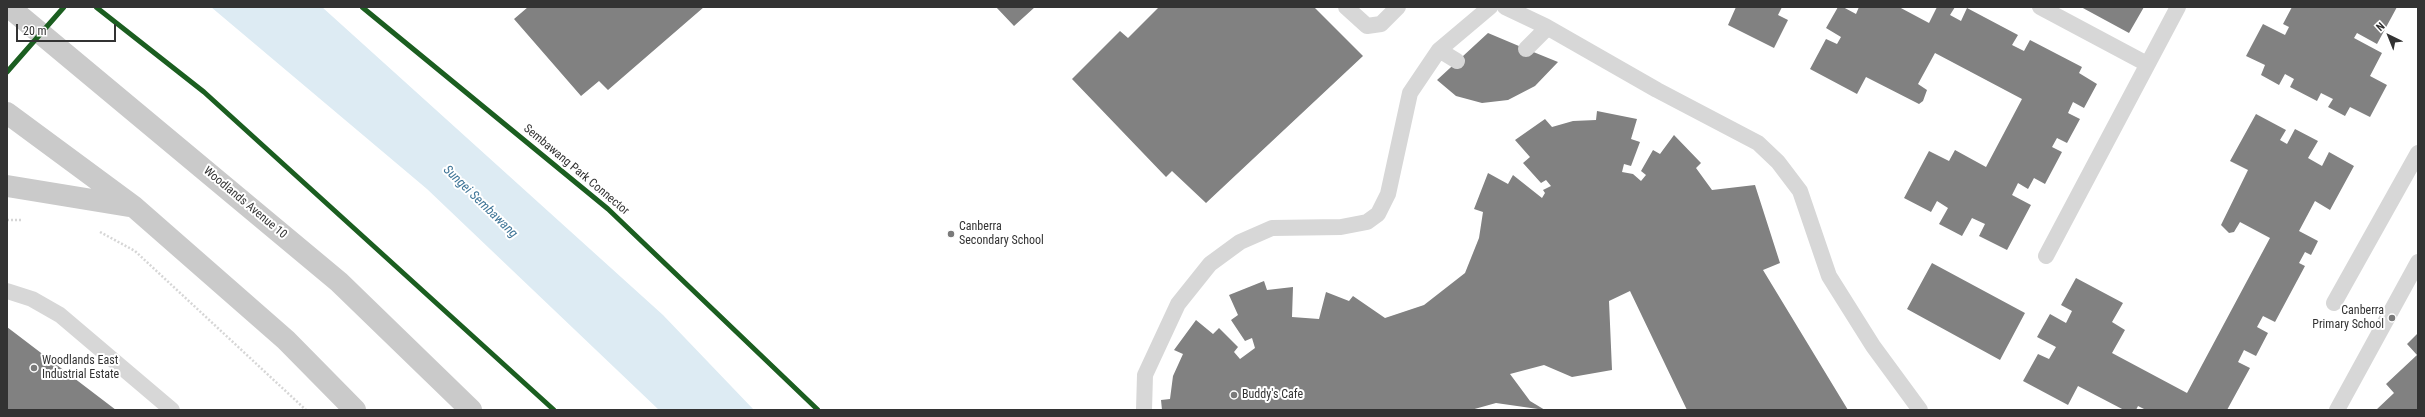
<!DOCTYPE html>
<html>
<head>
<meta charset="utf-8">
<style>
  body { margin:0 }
  #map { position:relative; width:2425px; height:417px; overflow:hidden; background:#fff; font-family:"Roboto Condensed",sans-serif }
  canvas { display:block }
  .frame { position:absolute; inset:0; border:8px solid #333; pointer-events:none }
  .north { position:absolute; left:2369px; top:16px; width:40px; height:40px; -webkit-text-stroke:3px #fff; paint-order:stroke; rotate:317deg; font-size:11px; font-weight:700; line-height:16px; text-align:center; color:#333 }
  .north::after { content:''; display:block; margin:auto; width:14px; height:18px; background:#333; clip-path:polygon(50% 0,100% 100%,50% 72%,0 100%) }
  .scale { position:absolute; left:16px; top:24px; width:100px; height:18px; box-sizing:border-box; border:2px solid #333; border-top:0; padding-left:5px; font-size:12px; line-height:14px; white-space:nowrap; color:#333; -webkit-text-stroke:3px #fff; paint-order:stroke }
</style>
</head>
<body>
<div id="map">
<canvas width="2425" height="417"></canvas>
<div class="frame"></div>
<div class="north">N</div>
<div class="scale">20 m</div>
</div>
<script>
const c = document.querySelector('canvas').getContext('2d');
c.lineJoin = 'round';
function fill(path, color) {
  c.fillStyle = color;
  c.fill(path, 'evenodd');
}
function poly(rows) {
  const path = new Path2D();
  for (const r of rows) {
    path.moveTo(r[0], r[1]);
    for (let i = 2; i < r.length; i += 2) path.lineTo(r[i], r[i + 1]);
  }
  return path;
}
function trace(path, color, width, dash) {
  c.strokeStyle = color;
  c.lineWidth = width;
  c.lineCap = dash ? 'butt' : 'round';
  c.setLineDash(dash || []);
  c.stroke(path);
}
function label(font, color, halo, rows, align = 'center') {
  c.font = font + ' "Roboto Condensed",sans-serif';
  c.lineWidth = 4;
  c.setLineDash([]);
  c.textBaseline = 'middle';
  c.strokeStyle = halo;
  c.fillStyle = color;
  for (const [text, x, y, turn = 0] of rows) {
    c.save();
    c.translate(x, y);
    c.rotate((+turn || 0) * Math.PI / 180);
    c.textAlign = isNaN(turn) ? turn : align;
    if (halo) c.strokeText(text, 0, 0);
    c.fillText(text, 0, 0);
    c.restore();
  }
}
const water = poly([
  [211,7,322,7,663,315,754,410,659,410,427,189]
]);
const building = poly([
  [528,7,704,7,608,90,599,81,581,96,514,19],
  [996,7,1035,7,1014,26],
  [1159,7,1314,7,1363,56,1206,203,1172,171,1166,177,1072,79,1120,31,1128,38],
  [1736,7,1782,7,1778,15,1788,20,1774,48,1728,25],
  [1838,7,1843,7,1856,14,1859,7,1899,7,1929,23,1937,7,1955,7,1950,15,1961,21,1967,8,2018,35,2012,45,2024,51,2030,40,2082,67,2079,73,2097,84,2084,108,2073,102,2068,113,2080,119,2067,143,2057,138,2052,147,2062,152,2045,184,2034,178,2028,189,2018,183,2012,195,2031,205,2007,250,1979,236,1985,224,1972,218,1962,236,1939,224,1948,208,1937,201,1931,212,1904,198,1929,151,1949,161,1955,150,1986,167,2022,99,1935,53,1918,84,1927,90,1923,101,1919,104,1866,77,1857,94,1810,69,1826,39,1837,44,1841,37,1826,28],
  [2081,7,2144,7,2129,33],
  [2292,7,2397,7,2377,44,2357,33,2354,38,2382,53,2370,76,2387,85,2370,117,2350,107,2345,116,2328,107,2333,99,2321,93,2317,101,2290,87,2294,79,2285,74,2279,85,2261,75,2265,65,2246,56,2263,24,2285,35,2289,27,2283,24],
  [1488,33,1526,49,1558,62,1535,86,1508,100,1482,103,1456,96,1437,80],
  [1597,111,1637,119,1631,139,1640,142,1631,166,1624,164,1622,172,1633,174,1641,181,1646,175,1641,171,1653,150,1660,154,1674,135,1701,163,1696,168,1712,190,1755,185,1780,263,1763,270,1848,410,1687,410,1630,291,1609,301,1612,370,1572,377,1544,365,1510,374,1530,401,1545,410,1496,403,1471,410,1162,410,1161,400,1170,399,1173,376,1183,354,1174,350,1196,320,1213,334,1219,328,1238,347,1234,352,1240,359,1255,348,1252,338,1245,341,1231,320,1238,315,1229,295,1264,281,1267,290,1293,287,1292,317,1319,319,1326,292,1349,301,1353,296,1385,318,1424,305,1465,273,1479,238,1483,212,1474,209,1488,173,1508,184,1513,175,1542,198,1545,193,1543,190,1551,186,1546,180,1541,183,1523,163,1530,157,1515,140,1545,119,1552,127,1573,121,1596,120],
  [2256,114,2286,130,2280,140,2287,144,2295,129,2318,141,2308,158,2322,166,2329,152,2354,166,2330,210,2315,201,2299,231,2318,241,2311,255,2305,252,2299,263,2305,266,2275,322,2263,316,2257,327,2268,333,2256,356,2244,350,2238,362,2250,368,2227,410,2146,410,2138,406,2136,410,2124,410,2078,386,2068,405,2023,381,2038,354,2049,359,2056,347,2037,337,2050,314,2066,323,2072,311,2061,305,2076,278,2123,303,2112,322,2125,330,2112,353,2187,393,2270,238,2240,222,2234,232,2229,233,2221,225,2248,170,2230,161],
  [1932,263,2025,313,2000,360,1907,309],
  [7,327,116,410,7,410],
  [2418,333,2418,410,2376,410,2394,393,2386,384,2417,355,2407,344]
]);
const path = poly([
  [7,220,22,220],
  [100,232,135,251,306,410]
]);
const lane = poly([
  [1346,7,1367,26,1381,24,1398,7],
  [1505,7,1545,26,1657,90,1758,143,1778,162,1800,191,1829,276,1873,346,1920,410],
  [2040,7,2147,64],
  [1526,49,1547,28,1545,26],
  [1439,50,1457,61],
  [2046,256,2178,7],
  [7,291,32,299,60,315,172,410],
  [2334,303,2418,153],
  [1144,410,1145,375,1178,304,1210,264,1240,242,1272,228,1341,227,1367,222,1378,214,1388,194,1410,93,1439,50,1490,7],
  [2337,410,2418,262]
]);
const primary = poly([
  [9,7,339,282,471,410],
  [7,113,133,206,286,340,355,410],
  [7,186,129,206]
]);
const cycleway = poly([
  [96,7,204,92,554,410],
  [362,7,608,209,818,410],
  [7,72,64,7]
]);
const markers = [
  [951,234,4,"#7a7a7a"],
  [2392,318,4,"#7a7a7a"],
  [34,368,4,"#7a7a7a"],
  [1234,395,4,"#7a7a7a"]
];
const streetNames = [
  ["Sembawang Park Connector",576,170,40],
  ["Woodlands Avenue 10",245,203,40]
];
const poiNames = [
  ["Canberra",959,227],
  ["Secondary School",959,241],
  ["Canberra",2384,311,"right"],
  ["Primary School",2384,325,"right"],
  ["Woodlands East",42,361],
  ["Industrial Estate",42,375],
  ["Buddy's Cafe",1242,395]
];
const waterNames = [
  ["Sungei Sembawang",480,202,44]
];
fill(water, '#ddebf3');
fill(building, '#818181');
trace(path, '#d6d6d6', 2.5, [2, 2]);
trace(lane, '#d7d7d7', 16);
trace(primary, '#cacaca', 22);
trace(cycleway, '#1b5e20', 5);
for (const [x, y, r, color] of markers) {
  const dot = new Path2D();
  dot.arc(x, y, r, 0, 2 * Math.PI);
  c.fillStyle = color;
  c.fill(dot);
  trace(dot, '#fff', 1.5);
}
label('12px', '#333', '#fff', streetNames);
label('12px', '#333', '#fff', poiNames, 'left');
label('italic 13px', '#3f7597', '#fff', waterNames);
</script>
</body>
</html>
